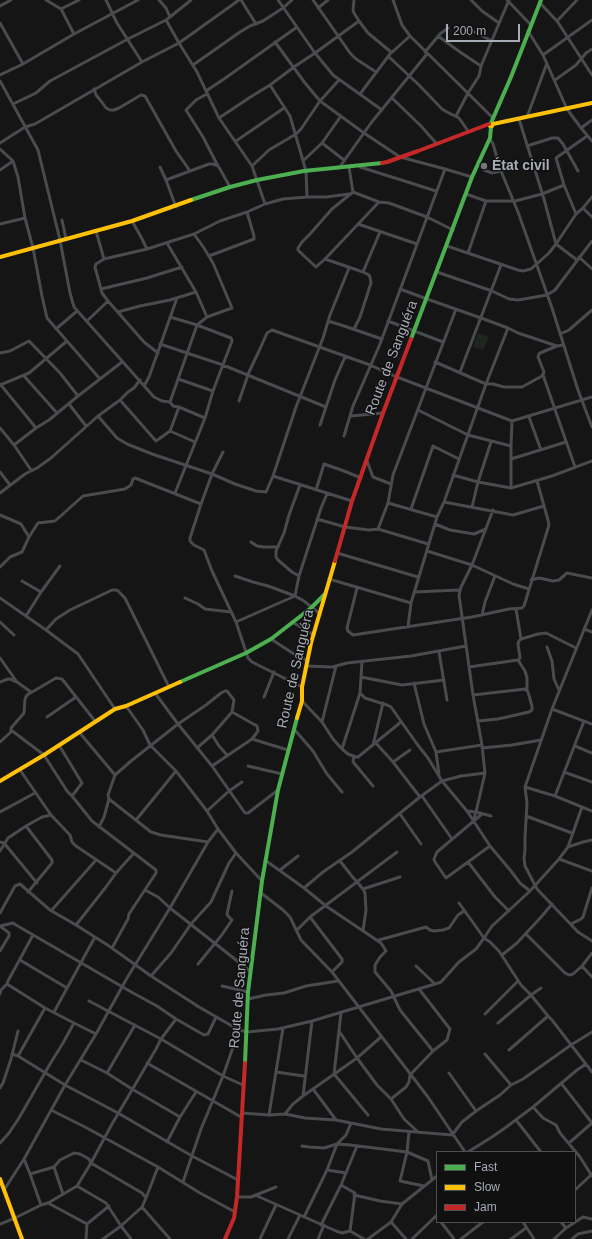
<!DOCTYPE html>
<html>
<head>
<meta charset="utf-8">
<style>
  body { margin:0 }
  #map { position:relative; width:592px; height:1239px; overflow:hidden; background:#151516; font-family:Arial,sans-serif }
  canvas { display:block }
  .legend { position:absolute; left:436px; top:1151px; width:140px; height:72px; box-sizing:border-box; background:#101011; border:1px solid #4c4f53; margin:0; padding:5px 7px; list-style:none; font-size:12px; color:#a7adb6 }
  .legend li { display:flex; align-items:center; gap:8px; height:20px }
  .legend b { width:20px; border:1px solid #4c4f53 }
  .scale { position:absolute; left:446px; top:24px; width:74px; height:18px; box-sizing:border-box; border:2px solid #a7adb6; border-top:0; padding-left:5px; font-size:12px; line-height:14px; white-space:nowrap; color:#a7adb6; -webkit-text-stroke:3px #101011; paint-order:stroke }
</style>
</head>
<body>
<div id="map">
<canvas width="592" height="1239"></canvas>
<ul class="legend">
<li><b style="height:5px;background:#4caf50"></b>Fast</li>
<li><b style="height:5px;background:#ffc107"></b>Slow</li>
<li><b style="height:5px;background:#c62828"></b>Jam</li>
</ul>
<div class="scale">200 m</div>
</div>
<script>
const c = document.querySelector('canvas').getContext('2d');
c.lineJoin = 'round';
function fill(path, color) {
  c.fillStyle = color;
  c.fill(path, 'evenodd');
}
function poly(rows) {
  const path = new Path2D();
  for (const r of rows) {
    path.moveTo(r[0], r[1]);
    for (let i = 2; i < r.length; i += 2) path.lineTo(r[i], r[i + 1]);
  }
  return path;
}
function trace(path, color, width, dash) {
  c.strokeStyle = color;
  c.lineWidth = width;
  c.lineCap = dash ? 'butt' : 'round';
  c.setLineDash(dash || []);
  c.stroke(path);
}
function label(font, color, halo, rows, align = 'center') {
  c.font = font + ' Arial,sans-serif';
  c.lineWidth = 3;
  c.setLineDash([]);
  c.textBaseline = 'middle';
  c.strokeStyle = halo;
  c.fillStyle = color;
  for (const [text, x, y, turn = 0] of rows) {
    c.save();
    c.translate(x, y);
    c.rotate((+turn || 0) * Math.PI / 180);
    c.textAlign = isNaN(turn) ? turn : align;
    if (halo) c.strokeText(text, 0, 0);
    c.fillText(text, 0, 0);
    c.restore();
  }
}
const green = poly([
  [478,333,489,337,483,350,473,347]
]);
const street = poly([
  [46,0,61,9,74,34],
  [106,0,117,23,142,62],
  [241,0,256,24],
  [278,0,315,53,333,75,382,110],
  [313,0,350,53,356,59,376,72],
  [354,0,353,10,354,13,359,21],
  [393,0,402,25,410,36,493,118],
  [471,0,482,11,499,23],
  [507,0,531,25],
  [540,3,557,21,592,75],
  [0,6,11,0],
  [318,8,328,0],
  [61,9,79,0],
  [170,17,191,0],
  [166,20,179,43,197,72,219,118,252,166,265,204],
  [557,21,577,0],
  [0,23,23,64],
  [467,28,492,41],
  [528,31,543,55,567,109,581,128,592,141],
  [438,36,460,52,481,66],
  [275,42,305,83,320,101,364,133,400,157,445,169,472,177],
  [425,52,440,34,448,28],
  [543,55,592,20],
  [388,56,419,85,442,109,447,112,459,118,468,131],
  [193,65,240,32,250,26,263,21,283,8,292,0],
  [0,75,23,64,74,34,138,0],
  [555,80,576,65,586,53,592,49],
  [0,81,38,150,60,240,70,293,74,307,154,397,162,401,170,402,173,406,179,407,205,418],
  [270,85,290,116,306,171,307,197],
  [94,89,96,95,101,101,106,108,110,110,114,110,119,108,141,95,145,96,176,151,190,171],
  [206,91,224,79,297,27],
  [207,94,196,100,186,110,203,137,218,166],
  [360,94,390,54,410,36],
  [392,98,421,126,436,143],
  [13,104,36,93,50,81,128,39,166,20,170,17,166,8,159,0],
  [456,116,468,93,479,76,481,66,509,0],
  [527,117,547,63],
  [219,118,252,96,270,85,294,67,315,53,359,21,368,33,391,52],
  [519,119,544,199,556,244,577,260],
  [581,128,592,120],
  [490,139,493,144,501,171,518,212,552,308,578,390,592,427],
  [236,141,284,108],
  [0,143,25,127,35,124,142,62,179,43,239,0],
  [322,143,344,160],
  [527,146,552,138,558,138,563,144,578,171],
  [0,149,13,161,18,177,25,218,33,248,42,296,47,318,100,379],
  [304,160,322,143,341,116],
  [478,162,484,170,492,173,501,171],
  [360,165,360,167,436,191],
  [252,166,269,150,296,134,301,129,320,101,339,80],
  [160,167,166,180,176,207],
  [349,167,353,192],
  [339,168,371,123,427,54],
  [0,170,13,161],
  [166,180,209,164,213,164,218,166,220,169,230,187],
  [353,192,332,209,310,234,302,242,298,248,298,250,302,254,316,267,325,259,379,202],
  [353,192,379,202,389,203,427,217,453,230],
  [466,194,486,201,515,201,542,194,564,185],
  [583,208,592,217],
  [576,214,564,185,556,158,587,136],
  [62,220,66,239],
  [132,221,141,237,147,249],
  [0,224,25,218],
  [358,224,417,244],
  [96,231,104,259,96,264,95,267,102,293,108,301,144,342,158,353],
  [167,243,196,292,207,317],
  [447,246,518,270,523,271,531,269,549,253,556,244,576,214,583,208,592,197],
  [468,253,486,201],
  [209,256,254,239,254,236,247,212],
  [579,257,592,269],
  [104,259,147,249,194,234,220,221,247,212,265,204,283,199,307,197,326,197,349,194],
  [325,259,363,272,369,275,370,277,371,283,360,317,354,329],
  [363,272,380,232],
  [437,272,492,291,509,299,518,300,547,295,555,290,592,241],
  [101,289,147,278,182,267],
  [400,289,427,299,481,318,508,328,518,333,557,346,563,345],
  [118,312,140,306,170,300,196,292],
  [170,317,197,325,231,338,232,341,213,391,205,418,175,493],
  [87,321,108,301],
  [328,321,344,326,382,339],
  [388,321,443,342],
  [56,329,77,311],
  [560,334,569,330,592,310],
  [160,344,223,365,326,407],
  [0,353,10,351,29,341,60,373,78,396],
  [435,362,486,384,493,384,504,387,522,387,542,376,544,372,538,357,539,354,540,353,557,346],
  [460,372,501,265],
  [543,375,575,467],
  [24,376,57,413],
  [178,379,213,391],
  [0,384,36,428],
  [0,385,29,373,67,341],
  [144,386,149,377,177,298],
  [120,400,156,441,170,431,179,407],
  [239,401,249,372,259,351,267,333,272,330,370,365,397,377,512,421,592,397],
  [170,402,197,325,207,317,232,308,213,263,204,248,194,234],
  [69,404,86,426],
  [418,410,468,435,511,446],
  [98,416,117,438,127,444,152,454,212,474,235,484,256,491,266,492,273,476,296,407,323,338,330,315,349,268],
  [351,416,383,413],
  [529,417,541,450],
  [320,425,335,380,345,357],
  [0,428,14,445,31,470],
  [170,431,195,442],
  [344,436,353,406,380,344,445,169],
  [14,445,36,428,49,420,78,396,122,362],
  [223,452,212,474,201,504,190,538,190,541,194,545,204,550,212,571,236,622,248,658,252,662,302,687],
  [511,459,566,442],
  [367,461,373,477,391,484],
  [0,472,10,485],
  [453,475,478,482,511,488,552,476,592,461],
  [273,476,352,501],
  [511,488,511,446,512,421],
  [316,490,324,464,344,471,361,478],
  [0,493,25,474,37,468,51,458,98,416,120,400,128,392,134,388,140,380],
  [444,502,513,515,544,506],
  [388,503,437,517],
  [472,507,478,482,491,442],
  [411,509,433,446,459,459],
  [0,515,21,524,29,537],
  [317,519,345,527,369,530,378,529,428,544],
  [435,524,450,530,474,534,486,529],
  [378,529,388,503,393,475,456,309],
  [251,542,257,546,264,547,278,547],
  [427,551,472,565,513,584,529,589],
  [337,553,418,577],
  [0,567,10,557,22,552,29,537,38,523,55,521,83,496,125,489,131,485,133,479,135,478,201,504],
  [235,576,253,582,268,586,295,596,304,601,320,614],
  [299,576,292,572,278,560,276,557,276,551,284,533,289,515,300,485],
  [329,579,411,603],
  [531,580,539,578,553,581,559,580,567,573,592,578],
  [22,581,41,592,60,566],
  [357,588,347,628,348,631,353,635,472,617,509,609,522,608,524,606,549,525,548,520,537,481],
  [414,592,459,590],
  [0,598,46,630,78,654,115,709],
  [185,598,198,604,205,609,231,612],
  [516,609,521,639],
  [592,610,552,709,525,787,527,803,525,837,525,850,524,858,525,866,537,889,578,932,592,941],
  [482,615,485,602,495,576],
  [26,616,41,592],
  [0,622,14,635],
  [236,622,295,596,299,576,321,508,327,494],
  [292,622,314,635],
  [408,627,411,603,437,517,444,502,486,384,508,328],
  [584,629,592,632],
  [46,630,56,619,70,610,112,590,117,590,125,598,169,687],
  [271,639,294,654,308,661],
  [547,647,552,661,554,679,559,690],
  [439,652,447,700],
  [0,658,17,682],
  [518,660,525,671,527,678,527,690],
  [307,666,332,667,347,663,411,656,466,646],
  [469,667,518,660,520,658,518,644,519,641,521,639,538,634,546,633,576,648],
  [361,677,402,685,444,680],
  [0,682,8,679,10,679,17,682,31,692],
  [414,683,424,724,436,752,439,774],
  [155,693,178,724,212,766,245,813,248,813,278,790],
  [360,693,365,698,387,705,391,707,417,744,428,758,442,781,467,811,490,846,511,871,520,883,530,891],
  [473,695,525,689,528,692,532,706,532,710,529,712,498,719,478,721],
  [264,697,274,672],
  [302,701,322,722,333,739,342,749,348,754,356,757,358,757,401,722],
  [126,706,143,730,150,745,176,771,207,811,218,829,236,853,262,881],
  [552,709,592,724],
  [47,717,76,697],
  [95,721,62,679,56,678,27,695,25,699,24,713,11,728,11,730,44,755,67,791,72,796,92,821,156,870,156,873,129,914,128,919,112,948],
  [322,722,336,666],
  [294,729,313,751,327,774,342,792],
  [79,732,115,775],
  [212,735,219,746,227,755],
  [252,739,288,750],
  [0,742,12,731],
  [375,742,393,762,420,797],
  [59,745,82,783,72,796],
  [373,745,383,703],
  [575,746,592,753],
  [197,748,212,735,232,712],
  [482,748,512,745,541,740],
  [342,749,360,693,362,662],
  [436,752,482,745],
  [354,756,353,762,354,763,373,786],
  [393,762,410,750],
  [212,766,252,739,258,731,257,726,232,712,234,700,227,691,225,691,221,693,206,705,178,724,131,761,115,775,108,795,109,799,151,832,161,835,208,842,218,829],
  [248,766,282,774],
  [20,770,51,815,70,835,72,842,76,846,116,873],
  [564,772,592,782],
  [525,787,555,796,592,811],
  [422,796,452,839],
  [555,796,584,721],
  [207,811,229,791,242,782],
  [467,811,476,812,491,816],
  [0,812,35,793],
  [400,814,421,844],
  [482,814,437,852,434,859,435,862,446,878,490,846],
  [526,816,572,833],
  [136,820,176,771],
  [473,821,476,812,485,773,482,745,473,695,459,595,461,587,472,565,493,510],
  [26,826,52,860,52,863,28,892],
  [99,827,104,817,109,799],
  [0,842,4,843,37,883],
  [568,847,582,807],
  [0,851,8,838,26,826,42,817,51,815],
  [559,859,592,871],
  [265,860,304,888,326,906,381,943,386,951,380,957,375,965,375,972,391,991,400,1010,433,1051],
  [340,861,351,875,363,889,365,893,366,910,363,931],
  [468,862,495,897,509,911],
  [280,870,298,856],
  [304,888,323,872,352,852,420,797,442,781,461,776,485,773],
  [363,889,400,877],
  [145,890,158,897,170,908,250,971],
  [261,893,283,910,290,917,301,940,332,972,428,1097,465,1152],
  [459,903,484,938,490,942,499,951,521,985,531,995,541,988],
  [51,911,96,860],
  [0,913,15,886,20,884,50,910,76,925,109,946,151,976,199,1007,239,1030,247,1032,278,1029,312,1021,435,984,441,982,459,962,476,949,484,938,492,926,530,891,559,859,568,847,583,842,592,840],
  [310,917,342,959,342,962,332,972],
  [571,924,581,919,583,917,592,888],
  [76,925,106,887,116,873,134,853],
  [0,926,13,923,16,925,133,993,157,1006,176,1019,204,1035,208,1034,216,1017],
  [0,926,9,933,9,936,0,951],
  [297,930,310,917,397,852],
  [526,934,565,973,569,975,573,974,582,966,592,953],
  [379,940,426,927,430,930,434,931,443,930,449,928,458,915,464,911],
  [502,955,517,943,542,916,552,904],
  [20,960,67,988],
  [198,964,221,936,232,920,228,916,227,914,232,891],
  [416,966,435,984],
  [582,966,592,977],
  [151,976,171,953,191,924,211,902,229,863,236,853],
  [7,984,45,1008,18,1056],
  [222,986,248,992],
  [0,994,1,990,7,984,8,981,33,935],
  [248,999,266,995,284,993,306,986,338,981],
  [89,1001,161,1039,223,1076,243,1085],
  [45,1008,74,1023],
  [54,1012,95,937],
  [341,1013,334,1074,368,1115],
  [485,1014,518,981],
  [498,1023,531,995,548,1016,552,1020,592,1072],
  [339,1031,357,1058,377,1085,391,1099],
  [509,1050,548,1016],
  [12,1054,18,1056,65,1085,118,1113,192,1156,238,1180],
  [485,1054,511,1085],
  [81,1060,107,1073,132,1089,180,1117],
  [147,1063,241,1117],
  [276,1072,304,1076],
  [107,1073,135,1025],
  [449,1073,476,1111],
  [561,1083,592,1123],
  [0,1088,3,1083,11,1059,18,1031],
  [313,1089,336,1120],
  [303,1096,312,1021],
  [533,1107,543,1118,556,1125,560,1133,580,1157,592,1176],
  [51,1110,85,1127,158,1167,200,1193,235,1212],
  [242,1113,269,1115,285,1114,305,1118,336,1120,381,1129,452,1135,462,1122,476,1111,500,1095,511,1085,523,1079,571,1045,592,1032],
  [285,1114,293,1104,303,1096,357,1058,381,1037],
  [269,1115,283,1028],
  [516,1120,541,1152],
  [409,1132,407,1152,400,1181,424,1186],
  [418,1132,404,1119,391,1099,406,1087,409,1082,410,1075,433,1051,447,1040,450,1029,419,989],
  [167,1142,180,1117,196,1092],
  [0,1143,9,1133,19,1118,50,1064,63,1043,74,1023,96,1034],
  [569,1143,592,1123],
  [302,1146,309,1147,324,1148,337,1144,350,1145,407,1152,428,1161,432,1180],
  [468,1152,492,1137,505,1128,533,1107,577,1070,586,1064],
  [24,1159,30,1174,54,1167,60,1160,74,1153,80,1154,89,1159,91,1163,142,1193,146,1198,142,1207,170,1239],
  [54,1167,63,1194],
  [327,1170,346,1173],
  [30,1174,41,1205],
  [183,1182,201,1129,223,1076,239,1030],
  [341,1185,355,1193,350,1231],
  [77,1186,106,1203,121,1226,131,1239],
  [4,1190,24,1159,65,1085,96,1034,127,978,170,908,208,842],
  [575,1190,591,1175],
  [255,1195,336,1231,342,1233,350,1231,364,1239],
  [354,1195,380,1201,402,1204],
  [237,1197,251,1197,276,1187],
  [146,1198,158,1167],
  [48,1203,87,1224],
  [304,1217,327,1170,337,1144,346,1135,351,1123],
  [391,1222,406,1239],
  [441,1222,454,1239],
  [523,1222,534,1239],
  [0,1224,15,1218,41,1205,48,1203,77,1186,91,1163,112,1124,156,1049,161,1039,176,1019],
  [321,1225,341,1185,357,1146],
  [566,1228,583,1217,592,1219],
  [86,1239,87,1224,109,1206],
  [103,1239,121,1226,142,1207],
  [260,1239,276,1205],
  [288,1239,300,1215],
  [318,1239,324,1225],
  [368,1239,391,1222,402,1204,437,1176],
  [412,1239,437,1215],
  [461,1239,483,1222],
  [511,1239,526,1228],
  [554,1239,566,1228,561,1222],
  [572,1239,578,1234,592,1231]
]);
const fast = poly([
  [491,123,511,77,541,0],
  [191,200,230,187,257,180,304,171,382,163],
  [411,339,472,177,490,138,491,127],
  [180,682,246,653,271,639,311,608,325,594],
  [245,1063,248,992,262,881,278,790,297,718]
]);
const slow = poly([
  [490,126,492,126,493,124,592,103],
  [0,257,132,221,191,200],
  [297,718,302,701,302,687,311,643,335,561],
  [0,781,44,755,115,709,126,706,180,682],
  [0,1179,22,1239]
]);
const jam = poly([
  [382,163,387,162,418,151,489,124],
  [335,561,352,501,383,413,411,339],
  [225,1239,234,1218,237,1197,245,1063]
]);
const markers = [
  [484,166,4,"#74787e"]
];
const poiNames = [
  ["État civil",492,166]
];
const streetNames = [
  ["Route de Sanguéra",392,358,-69],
  ["Route de Sanguéra",296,669,-77],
  ["Route de Sanguéra",240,988,-85]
];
fill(green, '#1e241e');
trace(street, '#4a4b4e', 3);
trace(fast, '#4caf50', 4);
trace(slow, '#ffc107', 4);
trace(jam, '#c62828', 4);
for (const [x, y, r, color] of markers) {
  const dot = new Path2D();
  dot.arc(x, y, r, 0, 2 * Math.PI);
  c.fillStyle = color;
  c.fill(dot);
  trace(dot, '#101011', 1.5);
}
label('bold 14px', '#a7adb6', '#101011', poiNames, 'left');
label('14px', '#a7adb6', '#101011', streetNames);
</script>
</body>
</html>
